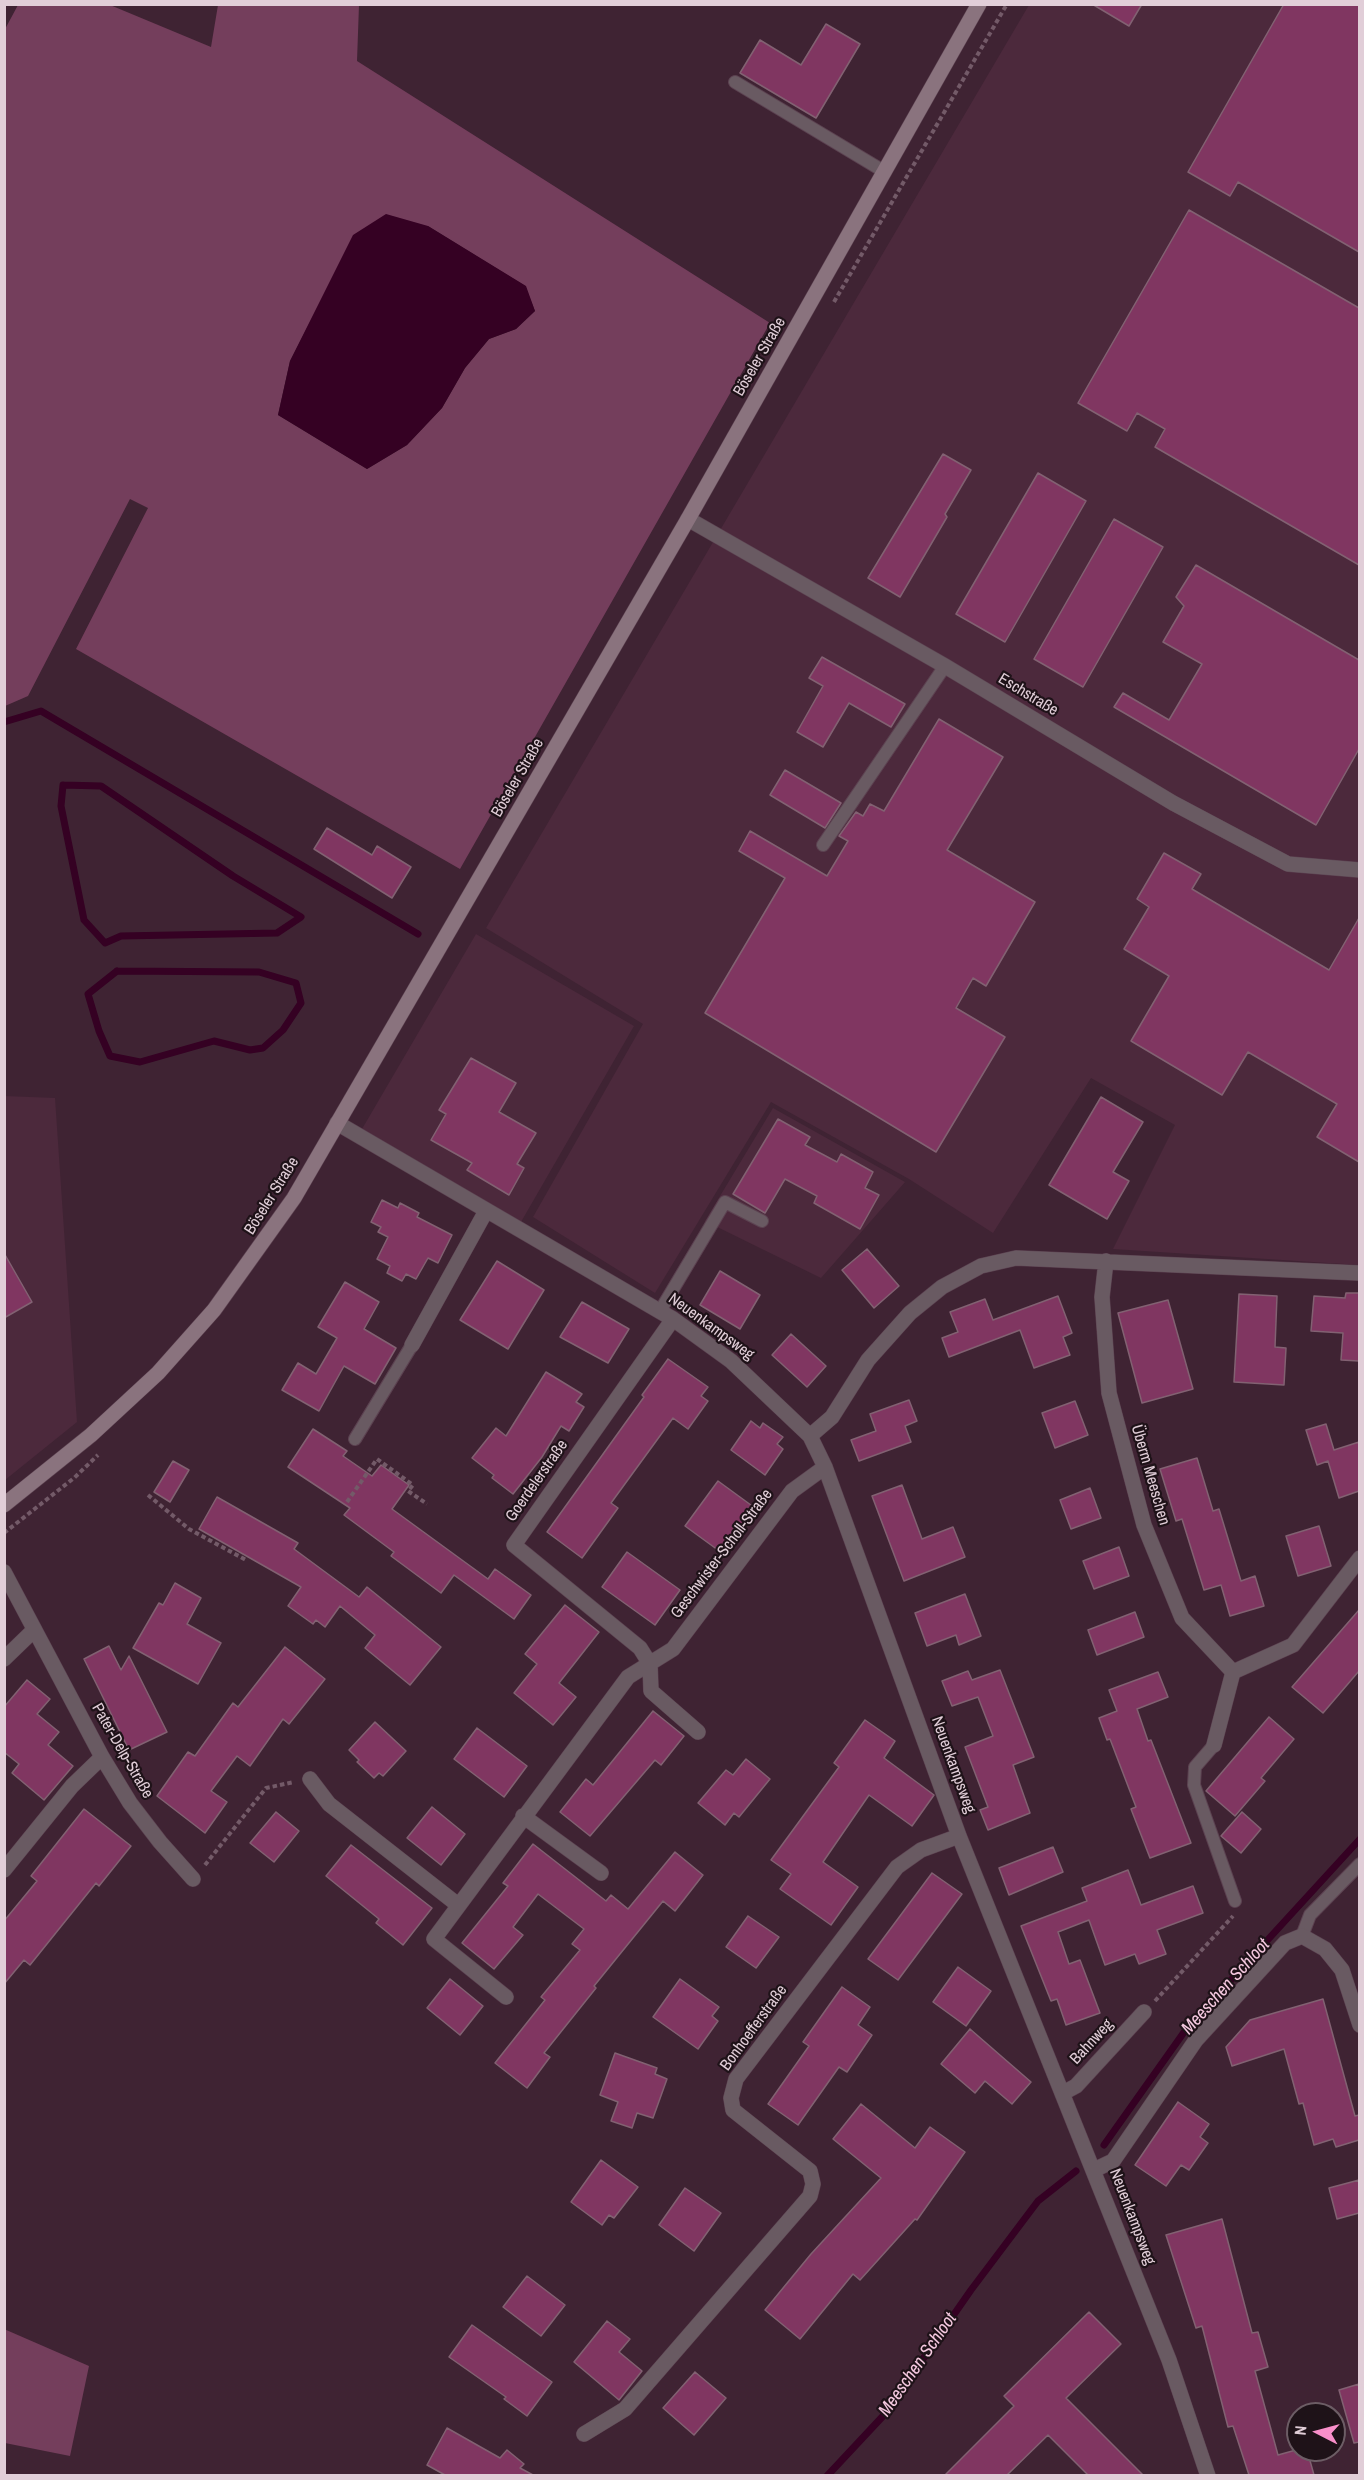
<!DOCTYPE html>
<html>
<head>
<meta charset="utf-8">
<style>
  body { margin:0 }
  #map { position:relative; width:1364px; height:2480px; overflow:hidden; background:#3f2333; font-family:"Archivo Narrow",sans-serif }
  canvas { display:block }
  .frame { position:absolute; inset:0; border:6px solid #e1ced8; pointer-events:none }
  .north { position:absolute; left:1286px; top:2402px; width:60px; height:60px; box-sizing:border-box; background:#1e1218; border:2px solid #6c5d65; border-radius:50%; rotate:276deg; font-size:16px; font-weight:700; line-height:24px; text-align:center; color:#e1ced8 }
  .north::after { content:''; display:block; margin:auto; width:21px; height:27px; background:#f98fca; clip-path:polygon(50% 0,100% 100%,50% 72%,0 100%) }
</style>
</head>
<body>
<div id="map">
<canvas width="1364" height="2480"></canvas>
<div class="frame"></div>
<div class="north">N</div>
</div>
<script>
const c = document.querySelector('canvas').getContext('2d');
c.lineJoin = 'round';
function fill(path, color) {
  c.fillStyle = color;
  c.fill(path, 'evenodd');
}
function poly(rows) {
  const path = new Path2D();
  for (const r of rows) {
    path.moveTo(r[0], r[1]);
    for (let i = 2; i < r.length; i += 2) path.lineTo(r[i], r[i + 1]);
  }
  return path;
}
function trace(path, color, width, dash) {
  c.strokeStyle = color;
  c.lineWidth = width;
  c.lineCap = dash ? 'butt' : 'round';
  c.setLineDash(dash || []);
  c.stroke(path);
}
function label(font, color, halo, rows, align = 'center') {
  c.font = font + ' "Archivo Narrow",sans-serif';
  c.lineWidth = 4.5;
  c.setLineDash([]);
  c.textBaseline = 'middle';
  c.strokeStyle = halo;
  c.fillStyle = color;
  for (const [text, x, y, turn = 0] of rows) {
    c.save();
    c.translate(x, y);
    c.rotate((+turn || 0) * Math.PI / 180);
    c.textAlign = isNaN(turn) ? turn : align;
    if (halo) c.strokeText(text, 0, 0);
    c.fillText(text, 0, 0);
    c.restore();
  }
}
const built = poly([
  [1029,5,1359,5,1359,1265,1113,1249,1175,1125,1091,1078,993,1233,909,1179,771,1102,655,1293,533,1217,643,1024,486,928],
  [476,934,634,1026,521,1222,362,1129],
  [4,1096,55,1098,77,1422,5,1480],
  [773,1108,905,1182,821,1278,705,1221]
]);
const green = poly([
  [18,5,110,5,211,47,218,5,359,5,357,61,770,323,460,869,76,649,148,508,130,499,28,696,5,706,4,31],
  [428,226,525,286,535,311,516,329,489,339,465,368,442,408,407,445,367,469,278,415,290,361,320,303],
  [4,2329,89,2366,70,2456,5,2443]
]);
const water = poly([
  [386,214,428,226,526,286,535,311,516,329,489,339,465,368,442,408,407,445,367,469,278,415,290,361,353,235]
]);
const stream = poly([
  [4,722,41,711,418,934],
  [63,785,101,786,233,876,301,917,277,933,121,936,105,943,84,920,61,806,63,785],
  [117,971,259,972,296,983,301,1003,283,1030,263,1048,250,1050,214,1041,140,1062,110,1056,99,1031,88,994,117,971],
  [1104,2145,1187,2028,1360,1839],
  [827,2476,884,2415,971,2290,1038,2201,1076,2171]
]);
const building = poly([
  [1092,4,1142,4,1129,26,1092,4],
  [1284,4,1359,4,1359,252,1238,182,1230,196,1188,172,1284,4],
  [826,24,860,44,816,118,740,73,760,40,801,65,826,24],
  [1189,210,1359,308,1359,565,1155,447,1165,429,1137,413,1127,431,1078,403,1189,210],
  [943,454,971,470,945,514,947,517,900,597,868,578,943,454],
  [1038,473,1086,501,1005,642,956,614,1038,473],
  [1114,519,1163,547,1083,687,1034,659,1114,519],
  [1196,565,1359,660,1359,749,1316,825,1114,707,1123,693,1169,720,1202,664,1163,642,1184,606,1176,597,1196,565],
  [822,657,905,704,891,727,849,703,823,747,797,732,823,686,809,678,822,657],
  [939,719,1003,757,947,850,1035,902,986,986,973,978,956,1008,1005,1037,936,1152,705,1013,785,878,739,851,750,831,827,876,848,841,839,836,856,812,863,816,870,804,884,811,939,719],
  [785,770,841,803,825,828,770,795,785,770],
  [327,828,372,855,377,846,411,867,392,898,314,849,327,828],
  [1164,853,1201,874,1192,889,1329,970,1359,918,1359,1162,1317,1137,1337,1104,1248,1052,1222,1095,1131,1041,1169,976,1124,949,1149,907,1137,899,1164,853],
  [471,1058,516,1083,499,1112,536,1133,517,1164,524,1168,509,1195,467,1170,472,1163,431,1140,446,1114,439,1110,471,1058],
  [1101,1097,1143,1122,1113,1172,1129,1181,1107,1219,1049,1185,1101,1097],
  [778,1119,810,1137,805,1145,837,1162,841,1154,873,1172,865,1188,879,1195,860,1229,814,1203,817,1196,785,1179,765,1213,733,1194,778,1119],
  [382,1200,398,1208,400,1203,419,1213,417,1217,452,1235,438,1263,428,1258,416,1279,406,1274,402,1281,387,1273,390,1266,377,1259,388,1237,378,1232,381,1227,371,1222,382,1200],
  [867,1249,899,1286,874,1308,842,1270,867,1249],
  [4,1253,32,1302,4,1318,4,1253],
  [497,1261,544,1290,508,1349,460,1320,497,1261],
  [720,1271,760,1295,740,1329,700,1305,720,1271],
  [345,1282,379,1302,364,1329,396,1348,375,1384,344,1366,319,1411,282,1390,298,1363,316,1374,337,1338,318,1327,345,1282],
  [1346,1293,1359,1293,1359,1361,1341,1360,1343,1333,1311,1331,1314,1296,1345,1298,1346,1293],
  [1239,1294,1277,1296,1275,1347,1286,1348,1284,1385,1234,1382,1239,1294],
  [1058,1296,1072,1333,1063,1337,1070,1355,1034,1368,1020,1330,949,1357,942,1338,958,1332,950,1312,985,1299,993,1320,1058,1296],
  [1168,1300,1193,1389,1142,1403,1118,1313,1168,1300],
  [582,1302,629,1329,608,1363,560,1337,582,1302],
  [791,1334,826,1366,807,1387,772,1355,791,1334],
  [668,1359,708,1387,701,1396,708,1401,688,1429,673,1418,611,1503,618,1508,582,1558,547,1532,644,1397,642,1395,668,1359],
  [546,1372,582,1394,576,1402,584,1407,569,1431,561,1426,542,1457,513,1494,492,1478,494,1475,472,1458,496,1428,506,1436,546,1372],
  [909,1400,917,1421,905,1426,911,1442,859,1461,851,1440,876,1431,870,1414,909,1400],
  [1075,1401,1088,1435,1055,1448,1042,1413,1075,1401],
  [751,1421,760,1428,763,1423,783,1437,777,1444,783,1449,765,1475,731,1450,751,1421],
  [1326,1424,1334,1450,1359,1442,1359,1491,1339,1498,1328,1461,1317,1465,1306,1430,1326,1424],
  [313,1429,347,1451,343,1456,372,1476,381,1465,409,1485,392,1509,488,1579,495,1569,531,1595,514,1619,454,1575,441,1593,391,1556,394,1552,344,1515,350,1508,288,1467,313,1429],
  [1197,1458,1213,1511,1219,1509,1241,1581,1255,1576,1264,1606,1230,1616,1221,1585,1204,1590,1182,1519,1176,1521,1160,1469,1197,1458],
  [173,1461,189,1470,170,1502,154,1492,173,1461],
  [718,1481,755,1508,722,1553,685,1526,718,1481],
  [902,1485,922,1539,953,1527,965,1557,904,1581,872,1496,902,1485],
  [1090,1488,1101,1518,1071,1529,1060,1500,1090,1488],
  [217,1497,298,1543,294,1549,359,1597,367,1587,441,1647,410,1685,365,1648,375,1635,340,1606,325,1627,316,1620,313,1624,288,1606,301,1587,199,1529,217,1497],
  [1319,1526,1331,1566,1298,1576,1286,1536,1319,1526],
  [1119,1547,1129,1576,1094,1589,1083,1561,1119,1547],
  [627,1552,680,1590,655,1625,602,1587,627,1552],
  [175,1583,201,1598,187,1624,221,1643,198,1684,133,1648,159,1603,163,1605,175,1583],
  [965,1594,981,1636,959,1645,956,1635,927,1646,915,1613,965,1594],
  [565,1605,599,1632,559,1683,576,1697,553,1725,514,1693,537,1664,525,1654,565,1605],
  [1359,1610,1359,1671,1323,1713,1292,1687,1359,1610],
  [1135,1612,1144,1637,1097,1655,1088,1630,1135,1612],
  [109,1646,121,1670,129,1656,167,1732,129,1750,84,1659,109,1646],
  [285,1647,325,1679,289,1724,283,1719,250,1766,237,1756,211,1791,227,1802,205,1833,157,1796,188,1752,195,1756,233,1703,238,1707,285,1647],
  [1000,1670,1034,1757,1013,1765,1030,1813,988,1830,980,1810,988,1807,965,1747,993,1736,978,1697,952,1706,942,1681,968,1671,972,1680,1000,1670],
  [1158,1672,1168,1697,1137,1709,1148,1741,1151,1740,1191,1843,1150,1858,1131,1809,1136,1807,1110,1739,1107,1740,1099,1718,1117,1711,1109,1690,1158,1672],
  [27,1680,50,1699,37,1714,59,1732,48,1745,73,1766,44,1800,12,1773,19,1764,4,1752,4,1707,27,1680],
  [653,1711,684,1736,661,1765,655,1760,590,1836,560,1812,586,1779,593,1785,653,1711],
  [1269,1717,1294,1739,1261,1778,1265,1781,1235,1816,1206,1791,1269,1717],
  [865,1720,895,1741,884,1758,934,1795,912,1826,869,1795,823,1862,858,1887,831,1925,780,1889,791,1874,771,1860,839,1767,834,1763,865,1720],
  [375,1722,406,1751,383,1776,379,1773,374,1778,357,1762,359,1760,349,1750,375,1722],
  [477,1728,527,1766,504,1797,454,1759,477,1728],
  [746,1759,770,1779,739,1817,734,1813,725,1825,698,1803,726,1770,733,1775,746,1759],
  [432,1807,465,1834,441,1865,407,1838,432,1807],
  [84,1809,131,1846,99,1886,96,1883,30,1965,24,1960,4,1984,4,1921,37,1881,31,1876,84,1809],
  [276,1812,299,1831,274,1862,250,1843,276,1812],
  [1242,1812,1261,1829,1241,1853,1221,1836,1242,1812],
  [533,1844,606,1901,611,1895,628,1909,675,1852,703,1875,675,1911,663,1901,594,1986,596,1988,544,2053,550,2057,527,2088,495,2063,545,2000,541,1997,580,1950,572,1944,584,1929,538,1894,513,1927,523,1935,494,1969,462,1943,508,1886,503,1883,533,1844],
  [351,1845,432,1908,403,1945,376,1923,379,1919,326,1876,351,1845],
  [1053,1847,1063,1872,1009,1895,999,1868,1053,1847],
  [1128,1870,1141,1905,1193,1886,1203,1913,1157,1930,1166,1954,1139,1964,1135,1954,1105,1965,1089,1920,1058,1932,1069,1964,1080,1960,1100,2013,1066,2025,1057,1999,1051,2001,1021,1926,1087,1901,1082,1888,1128,1870],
  [932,1873,962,1894,898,1980,868,1959,932,1873],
  [748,1916,779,1937,756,1968,726,1947,748,1916],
  [958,1967,991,1991,966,2026,933,2002,958,1967],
  [450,1979,483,2006,460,2035,427,2008,450,1979],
  [680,1979,719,2007,712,2016,718,2021,698,2049,653,2017,680,1979],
  [842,1987,870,2007,858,2025,872,2035,847,2072,839,2067,798,2125,768,2104,809,2046,803,2042,842,1987],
  [1323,1999,1355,2116,1359,2115,1359,2140,1336,2147,1333,2139,1314,2145,1303,2103,1299,2104,1284,2049,1232,2066,1226,2047,1250,2020,1323,1999],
  [970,2029,1031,2082,1012,2104,985,2081,975,2093,941,2064,970,2029],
  [615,2053,657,2068,655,2074,667,2079,653,2118,637,2113,632,2128,611,2121,618,2102,600,2095,615,2053],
  [1178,2102,1209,2124,1200,2137,1208,2143,1189,2170,1181,2165,1166,2186,1135,2165,1178,2102],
  [861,2104,915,2148,930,2127,965,2152,917,2220,915,2219,860,2280,853,2274,800,2339,765,2310,811,2254,881,2178,833,2139,861,2104],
  [601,2160,638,2187,614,2218,609,2215,602,2225,571,2202,601,2160],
  [1359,2180,1359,2213,1337,2219,1329,2188,1359,2180],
  [685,2188,721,2213,694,2251,659,2225,685,2188],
  [1222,2219,1252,2333,1258,2332,1268,2367,1255,2371,1278,2455,1296,2450,1307,2450,1314,2475,1249,2475,1233,2426,1228,2427,1202,2326,1196,2328,1166,2235,1222,2219],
  [527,2276,565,2305,541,2336,503,2307,527,2276],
  [1089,2312,1121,2344,1066,2398,1143,2475,1088,2475,1048,2435,1007,2475,945,2475,1014,2406,1004,2396,1089,2312],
  [607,2321,630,2339,619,2352,642,2371,619,2400,574,2362,607,2321],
  [472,2325,552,2382,527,2416,504,2399,506,2397,449,2357,472,2325],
  [695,2372,726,2398,694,2435,663,2408,695,2372],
  [1359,2384,1359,2442,1354,2443,1339,2390,1359,2384],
  [447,2428,500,2458,507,2450,524,2464,520,2468,533,2475,445,2475,427,2465,447,2428]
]);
const path = poly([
  [834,302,1007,4],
  [148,1495,189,1529,246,1560],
  [347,1502,377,1459,413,1485,408,1491,427,1504],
  [4,1533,74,1478,98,1455],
  [205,1865,266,1788,294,1782],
  [1155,2001,1233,1916]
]);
const lane = poly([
  [735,82,885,172],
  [823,845,945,666],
  [660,1311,725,1202,762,1221],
  [355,1439,412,1345],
  [1214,1745,1195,1767,1194,1785,1235,1901],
  [1302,1936,1310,1915,1360,1864]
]);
const street = poly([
  [688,519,945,666,1173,803,1288,864,1360,870],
  [337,1123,673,1319,731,1361,810,1436,825,1467,959,1836,1169,2360,1208,2476],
  [1106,1261,1102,1297,1109,1393,1144,1525,1182,1618,1233,1672,1293,1645,1360,1558],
  [673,1319,514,1545,640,1648,650,1664,651,1691,698,1732],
  [412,1345,486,1211],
  [810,1436,832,1417,868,1360,910,1313,942,1287,981,1266,1016,1258,1360,1273],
  [4,1572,102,1757,130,1803,160,1842,193,1879],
  [4,1659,34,1630],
  [1214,1745,1233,1672],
  [310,1779,329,1804,458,1905],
  [523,1816,601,1873],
  [4,1870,72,1786,102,1757],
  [506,1997,434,1939,628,1677,673,1649,792,1491,825,1467],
  [1063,2093,1076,2086,1144,2012],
  [1094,2170,1113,2161,1196,2040,1285,1943,1302,1936,1325,1949,1342,1970,1360,2025],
  [584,2434,625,2409,810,2196,813,2184,810,2171,733,2110,731,2098,736,2079,897,1867,921,1850,959,1836]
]);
const secondary = poly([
  [4,1505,91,1435,158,1373,214,1310,294,1198,688,519,979,4]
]);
const streetNames = [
  ["Böseler Straße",760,357,-60],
  ["Eschstraße",1028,695,31],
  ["Böseler Straße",518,778,-60],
  ["Böseler Straße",272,1196,-58],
  ["Neuenkampsweg",711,1327,36],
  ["Überm Meeschen",1150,1475,74],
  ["Goerdelerstraße",537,1481,-55],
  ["Geschwister-Scholl-Straße",722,1554,-53],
  ["Pater-Delp-Straße",122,1751,60],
  ["Neuenkampsweg",953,1765,70],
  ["Bonhoefferstraße",754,2028,-54],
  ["Bahnweg",1092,2042,-47],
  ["Neuenkampsweg",1132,2217,69]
];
const waterNames = [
  ["Meeschen Schloot",1226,1987,-48],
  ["Meeschen Schloot",918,2365,-55]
];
fill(built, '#4c293c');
fill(green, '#743e5c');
fill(water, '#350123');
trace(stream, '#350123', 7);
fill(building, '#803661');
trace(building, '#826172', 1.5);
trace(lane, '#5c4251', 14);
trace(street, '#5c4251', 16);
trace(secondary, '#5c4251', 16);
trace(path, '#735a68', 4, [4.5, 3]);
trace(lane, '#695a62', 12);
trace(street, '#695a62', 15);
trace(secondary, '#8a737e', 15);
label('16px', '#e1ced8', '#1e1218', streetNames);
label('italic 18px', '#f4c8df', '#1e1218', waterNames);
</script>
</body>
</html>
